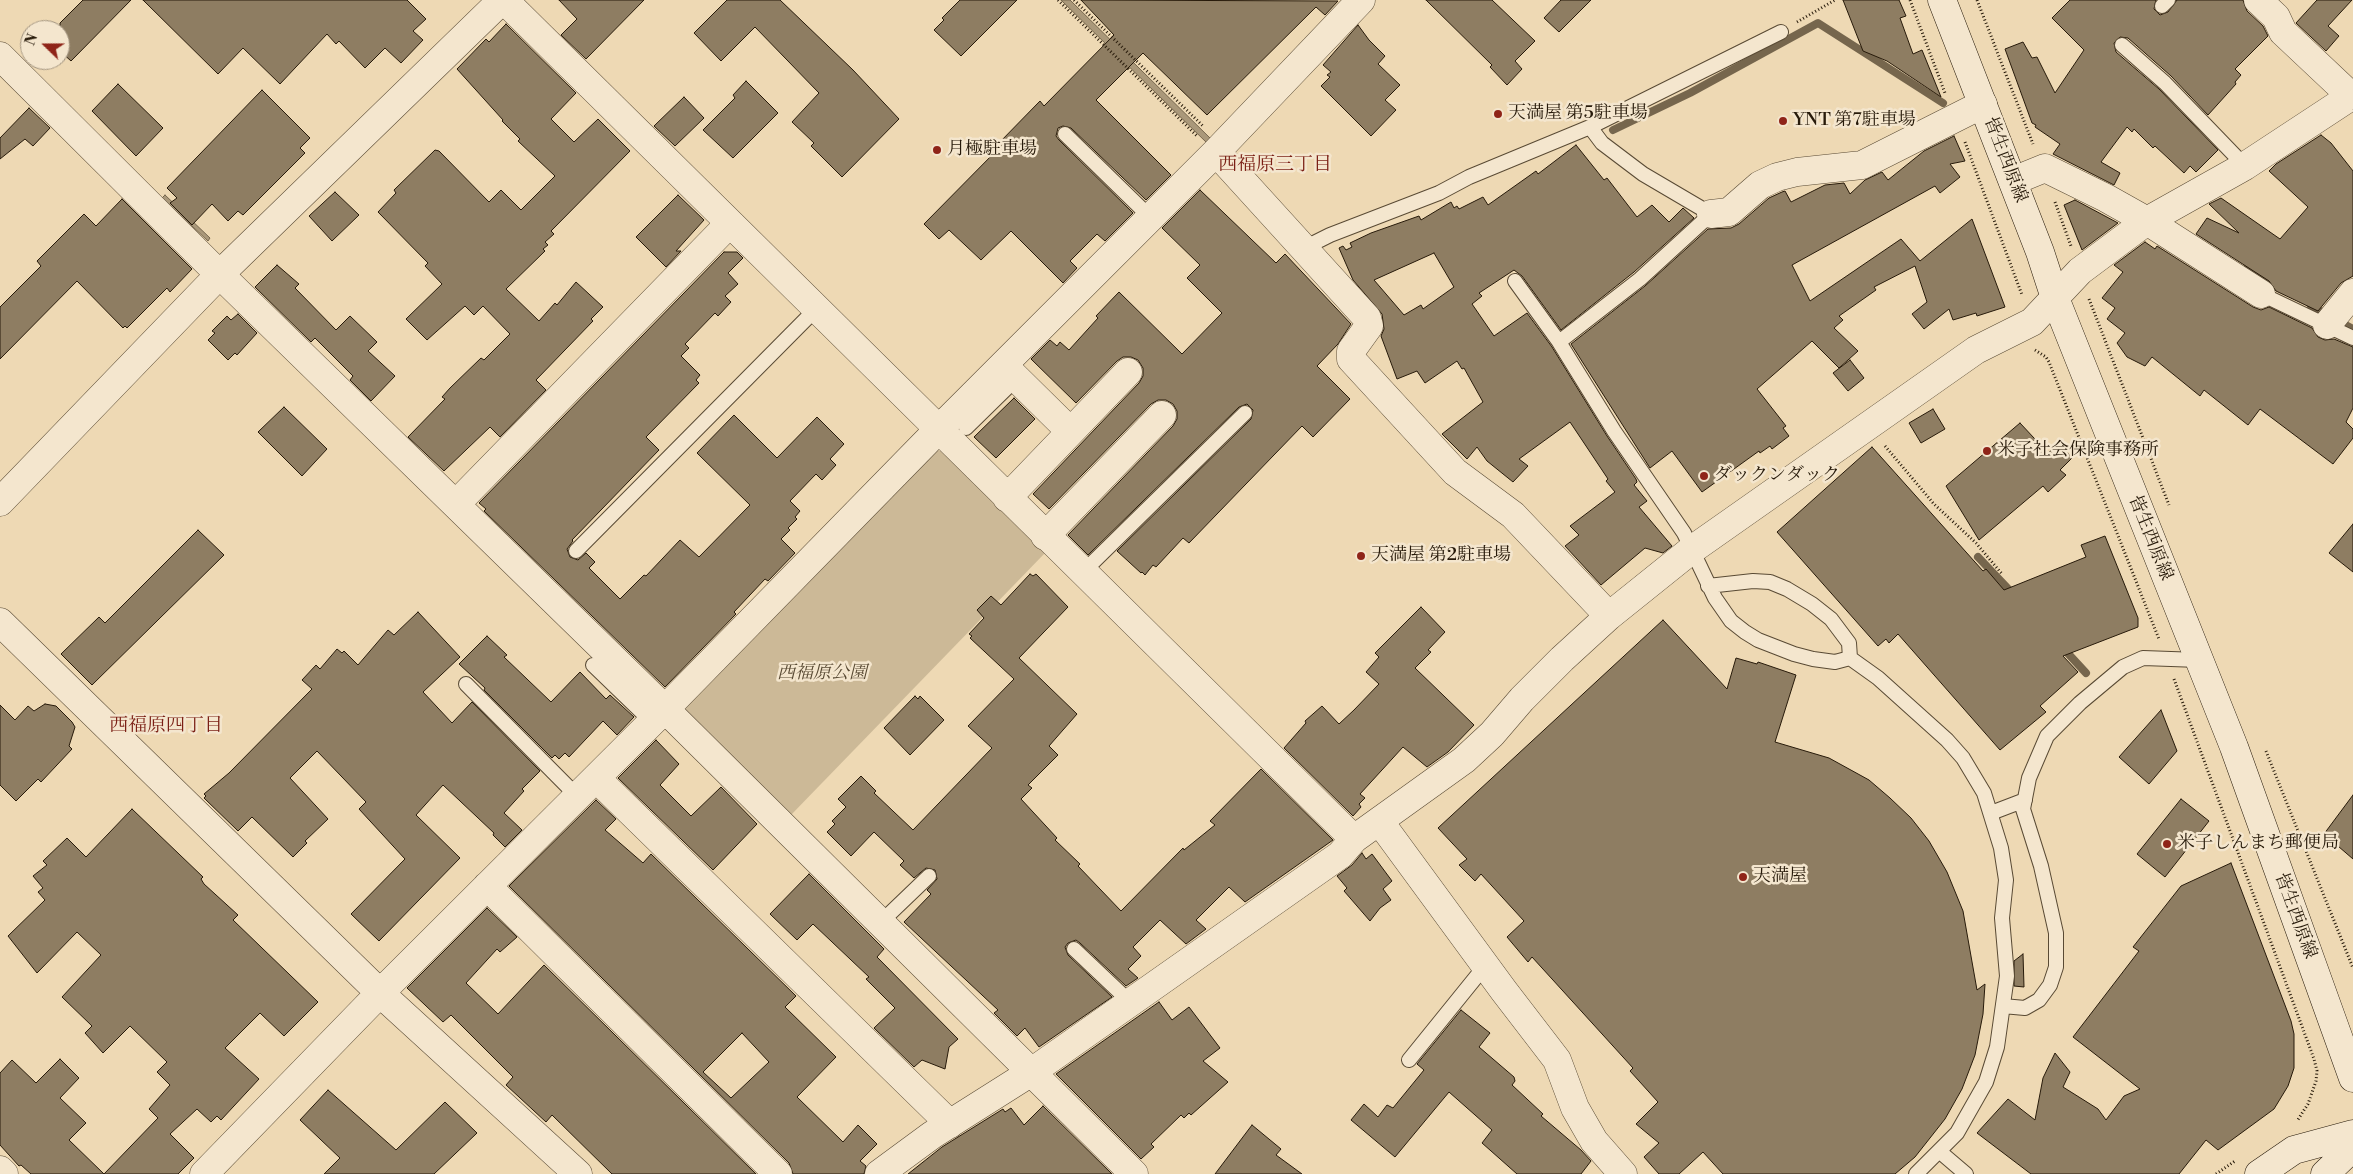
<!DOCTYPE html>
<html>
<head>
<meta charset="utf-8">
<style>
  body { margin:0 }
  #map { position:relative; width:2353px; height:1174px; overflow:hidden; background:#eed9b4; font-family:"Libre Bodoni",serif }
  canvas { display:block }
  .north { position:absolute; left:20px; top:20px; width:50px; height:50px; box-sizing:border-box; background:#f4e6ce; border:1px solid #a29480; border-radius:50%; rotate:292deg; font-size:14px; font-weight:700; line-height:20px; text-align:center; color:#271a0a }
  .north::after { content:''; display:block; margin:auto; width:18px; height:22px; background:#8f2418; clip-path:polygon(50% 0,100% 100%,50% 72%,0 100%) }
</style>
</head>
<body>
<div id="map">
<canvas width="2353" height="1174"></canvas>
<div class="north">N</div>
</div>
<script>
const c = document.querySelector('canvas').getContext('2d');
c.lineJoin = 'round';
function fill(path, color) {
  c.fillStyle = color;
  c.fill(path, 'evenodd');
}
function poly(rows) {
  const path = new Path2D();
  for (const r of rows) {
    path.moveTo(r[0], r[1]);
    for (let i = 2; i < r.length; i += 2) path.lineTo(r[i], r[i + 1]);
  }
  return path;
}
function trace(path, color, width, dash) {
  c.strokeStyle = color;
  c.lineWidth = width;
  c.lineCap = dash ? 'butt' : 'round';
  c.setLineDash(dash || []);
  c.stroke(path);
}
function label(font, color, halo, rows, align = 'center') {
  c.font = font + ' "Libre Bodoni","Noto Serif JP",serif';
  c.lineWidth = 5;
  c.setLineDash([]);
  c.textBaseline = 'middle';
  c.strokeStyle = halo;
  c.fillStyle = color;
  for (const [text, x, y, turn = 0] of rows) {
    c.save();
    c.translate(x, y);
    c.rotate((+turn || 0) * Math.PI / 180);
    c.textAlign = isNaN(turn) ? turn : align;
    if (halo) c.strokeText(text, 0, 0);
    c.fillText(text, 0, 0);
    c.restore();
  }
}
const green = poly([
  [935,451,943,451,1045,553,790,816,678,713]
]);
const water = poly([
  [1061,0,1070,0,1211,139,1208,144,1061,0],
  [165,195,210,238,208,241,162,198,165,195]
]);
const stream = poly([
  [1613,130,1690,93,1818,23,1943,103],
  [2246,269,2277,287],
  [2311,306,2353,329],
  [1978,557,2013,594],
  [2062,647,2086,673]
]);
const building = poly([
  [83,0,131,0,71,61,60,51,60,23,83,0],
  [143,0,407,0,426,19,413,31,423,40,401,63,385,48,365,68,339,41,336,44,327,34,280,84,243,48,218,74,143,0],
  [559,0,644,0,586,59,561,35,577,19,559,0],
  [727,0,780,0,853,70,899,119,842,177,811,146,814,143,792,122,819,93,755,27,721,61,694,33,727,0],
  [960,0,1017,0,961,56,934,30,944,20,942,18,960,0],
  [1081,0,1338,1,1325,15,1316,7,1207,115,1143,53,1096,100,1171,175,1146,200,1071,128,1063,126,1058,128,1056,136,1059,140,1133,213,1105,241,1097,234,1070,261,1077,268,1063,283,1011,231,981,260,949,230,939,239,924,224,999,148,997,145,1040,101,1044,106,1114,35,1081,0],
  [1426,0,1492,0,1535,41,1515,61,1522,69,1507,85,1490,67,1492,65,1426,0],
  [1561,0,1591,0,1559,32,1544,18,1561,0],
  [1843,0,1899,0,1906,16,1900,18,1913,54,1922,50,1941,97,1887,61,1863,51,1843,0],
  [2070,0,2156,0,2154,9,2160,15,2168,12,2177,0,2243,0,2247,11,2263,26,2268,36,2235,69,2241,75,2235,82,2236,84,2208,115,2171,76,2128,38,2120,37,2114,43,2116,52,2159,89,2218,150,2196,172,2190,166,2184,173,2155,146,2153,148,2134,129,2132,132,2127,127,2101,162,2120,173,2114,185,2053,154,2060,144,2035,127,2036,125,2032,123,2005,49,2023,42,2032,58,2037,57,2055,93,2084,50,2052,18,2070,0],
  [2317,0,2352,0,2328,26,2339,36,2326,51,2296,23,2317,0],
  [506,24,576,93,551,119,574,142,598,119,630,151,551,231,554,234,545,242,548,245,543,249,545,251,506,289,539,321,555,303,557,305,576,282,603,307,591,319,593,321,536,380,546,390,500,437,490,427,444,471,408,437,445,399,442,397,450,388,481,358,484,360,510,334,483,306,474,315,465,306,427,340,406,319,442,284,425,266,428,263,378,212,396,193,394,190,435,150,439,151,489,202,501,190,521,210,555,176,518,141,520,139,502,121,503,120,457,69,486,39,489,42,506,24],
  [1358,25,1369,40,1385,56,1378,64,1400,85,1385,100,1396,110,1371,136,1321,86,1330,77,1327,75,1331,72,1323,65,1358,25],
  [746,81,778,113,733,158,703,130,735,98,733,95,746,81],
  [118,84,163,128,136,156,92,111,118,84],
  [262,90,310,138,300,148,305,153,243,215,238,211,228,221,212,204,192,225,170,203,177,198,167,188,262,90],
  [684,97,704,118,675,146,654,126,684,97],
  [29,108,50,128,33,146,25,139,0,159,0,138,29,108],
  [2321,135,2331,143,2353,171,2353,276,2341,283,2318,311,2276,291,2269,281,2196,234,2207,218,2239,233,2209,204,2221,198,2280,239,2308,207,2269,171,2276,164,2321,135],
  [1954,136,1965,161,1950,164,1960,177,1940,193,1935,186,1792,265,1810,301,1901,239,1920,261,1972,219,2005,307,1977,316,1976,313,1953,320,1949,309,1924,329,1912,314,1927,302,1915,266,1874,287,1876,290,1839,316,1843,320,1834,328,1858,351,1839,368,1812,341,1757,389,1786,426,1783,428,1789,436,1772,449,1770,446,1760,453,1759,451,1702,492,1672,451,1650,468,1571,344,1645,286,1708,229,1731,228,1739,224,1769,198,1782,192,1785,191,1791,202,1825,185,1844,183,1850,194,1865,180,1882,172,1888,180,1924,151,1954,136],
  [1576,145,1604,180,1607,178,1637,217,1652,205,1669,222,1683,208,1694,218,1634,272,1561,330,1522,276,1514,270,1479,293,1482,296,1472,304,1494,336,1527,313,1552,347,1607,436,1636,479,1637,482,1634,485,1647,501,1639,507,1672,546,1663,553,1645,548,1601,585,1565,546,1579,535,1570,526,1615,492,1606,481,1608,479,1570,422,1519,459,1528,466,1513,482,1487,461,1477,447,1467,459,1442,434,1483,402,1464,368,1462,369,1457,361,1425,383,1417,371,1397,379,1381,336,1384,329,1382,314,1353,280,1339,248,1343,246,1346,250,1352,247,1350,243,1371,233,1419,216,1421,220,1451,202,1454,208,1457,206,1459,209,1483,197,1488,205,1536,171,1538,174,1576,145],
  [1434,253,1454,287,1423,309,1421,305,1404,315,1374,280,1434,253],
  [1200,190,1276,263,1285,254,1351,324,1338,344,1317,366,1350,399,1313,437,1302,426,1189,543,1183,538,1156,567,1153,565,1145,575,1142,572,1141,573,1117,551,1251,419,1253,410,1247,404,1239,407,1088,555,1068,535,1173,426,1177,419,1177,411,1173,404,1166,400,1158,400,1151,404,1049,509,1033,494,1139,383,1143,376,1143,368,1138,360,1131,357,1123,357,1117,361,1076,403,1031,359,1050,340,1057,346,1060,342,1069,350,1098,318,1096,316,1119,292,1182,354,1222,313,1187,278,1200,265,1162,228,1200,190],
  [335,192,359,215,332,241,309,216,335,192],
  [678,195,704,220,676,251,681,251,666,267,636,237,678,195],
  [122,199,192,269,170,292,167,288,127,328,125,326,123,328,77,281,0,359,0,307,41,266,37,261,84,214,96,226,122,199],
  [2075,200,2118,223,2082,250,2064,205,2075,200],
  [2145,242,2155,249,2157,246,2253,307,2261,310,2269,307,2312,328,2318,337,2325,340,2334,339,2353,347,2353,408,2346,422,2353,429,2353,438,2333,464,2260,409,2248,425,2204,390,2200,396,2152,357,2145,366,2127,357,2117,343,2125,333,2107,319,2115,308,2102,298,2123,272,2114,265,2145,242],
  [724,252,737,252,743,258,728,273,738,284,725,296,731,302,718,316,715,313,685,344,689,348,681,356,700,375,696,380,699,383,646,437,659,450,572,540,573,541,567,549,570,557,578,560,586,553,595,562,589,568,620,599,644,575,646,576,680,540,699,557,750,505,697,453,734,415,777,458,817,417,844,444,830,459,836,465,822,480,816,474,790,501,800,511,795,517,797,519,788,528,790,530,781,539,795,553,768,581,765,579,734,612,736,614,665,687,484,511,486,509,479,503,724,252],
  [277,265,299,284,295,288,336,330,350,316,377,342,368,351,395,376,371,401,350,380,353,376,315,338,311,342,255,287,277,265],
  [238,314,257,333,237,355,235,353,228,360,208,340,215,333,212,331,227,316,231,320,238,314],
  [1850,360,1864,378,1848,391,1833,373,1850,360],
  [1014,398,1035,419,996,458,974,437,1014,398],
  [284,407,327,449,302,476,258,432,284,407],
  [1933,409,1945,429,1921,443,1909,423,1933,409],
  [2020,423,2048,453,2059,443,2072,458,2060,470,2066,475,2048,492,2043,486,1979,540,1946,486,2020,423],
  [1872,447,1983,571,1986,569,2004,590,2086,557,2081,545,2105,536,2138,618,2138,627,2063,656,2078,672,2040,706,2046,712,2000,750,1898,634,1889,643,1886,639,1878,646,1777,532,1872,447],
  [2353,524,2353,572,2329,553,2353,524],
  [198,530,224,555,92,685,61,654,99,617,105,623,198,530],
  [1030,574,1033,576,1036,574,1068,607,1019,658,1077,714,1049,746,1058,755,1028,785,1032,788,1021,799,1057,838,1055,840,1080,864,1078,866,1121,911,1183,848,1184,850,1215,825,1210,821,1261,769,1333,840,1245,902,1229,887,1196,920,1206,929,1186,944,1160,920,1133,947,1141,956,1128,969,1138,978,1126,986,1080,943,1076,940,1068,943,1065,947,1068,955,1112,997,1039,1047,1025,1028,1017,1036,994,1013,998,1010,904,922,931,894,927,890,937,879,935,870,926,868,914,878,900,865,904,861,874,832,851,856,827,832,835,824,832,821,846,807,838,799,861,776,876,791,874,793,913,830,992,748,968,726,1014,679,970,638,972,636,969,634,984,618,977,610,991,596,1001,605,1030,574],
  [1421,607,1445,632,1428,650,1431,652,1415,668,1474,725,1448,752,1427,767,1403,747,1360,794,1365,798,1359,804,1361,807,1353,816,1284,748,1306,723,1305,721,1322,706,1339,724,1354,710,1379,684,1366,672,1379,657,1375,653,1421,607],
  [418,612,460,657,423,692,452,723,472,702,540,771,522,789,524,791,504,813,522,830,505,847,493,835,494,833,443,785,416,815,460,858,379,941,351,914,405,859,359,809,366,802,317,751,290,778,328,819,305,841,307,843,293,857,252,817,238,831,204,798,206,796,204,794,229,773,312,689,302,680,316,665,320,669,337,649,342,653,344,651,358,665,388,630,394,635,418,612],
  [1663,620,1727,689,1736,658,1757,664,1758,662,1796,675,1775,742,1829,758,1869,780,1890,798,1911,818,1929,841,1947,872,1963,911,1977,990,1985,984,1983,1014,1975,1055,1962,1089,1945,1119,1915,1157,1895,1174,1723,1174,1703,1152,1679,1174,1659,1174,1644,1157,1659,1143,1636,1124,1658,1102,1630,1071,1633,1068,1532,957,1528,962,1507,937,1524,921,1481,874,1475,881,1459,865,1467,859,1438,828,1663,620],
  [487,636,507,655,504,657,551,702,580,672,606,699,610,695,634,717,617,735,603,721,569,757,565,753,559,759,555,755,552,758,484,690,485,688,459,664,487,636],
  [915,696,918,699,920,696,944,720,910,755,884,728,915,696],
  [45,704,56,706,72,722,75,727,69,746,72,749,41,782,38,779,16,801,0,785,0,705,15,720,28,706,34,711,45,704],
  [2161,710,2177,751,2149,784,2119,757,2161,710],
  [656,740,679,764,660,785,691,816,721,787,757,824,713,870,618,778,656,740],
  [2353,795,2353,859,2324,834,2353,795],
  [2181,799,2209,821,2165,877,2137,854,2181,799],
  [596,800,616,819,605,830,643,863,651,854,796,996,785,1007,836,1057,797,1097,843,1142,858,1125,877,1144,860,1161,866,1166,864,1174,793,1174,789,1163,509,886,596,800],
  [742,1033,769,1062,731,1098,703,1072,742,1033],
  [132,809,203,877,201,879,204,884,238,915,233,920,318,1002,284,1036,260,1013,225,1048,259,1079,221,1120,217,1116,211,1122,197,1109,170,1134,194,1158,178,1174,104,1174,158,1118,149,1109,170,1085,157,1072,167,1062,130,1026,103,1053,85,1033,92,1026,62,997,101,955,77,932,37,973,8,936,45,900,38,892,43,888,33,876,47,865,43,861,67,838,86,857,132,809],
  [1362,853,1366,859,1372,854,1392,881,1383,889,1391,900,1380,908,1370,921,1344,891,1347,888,1337,876,1352,865,1362,853],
  [2231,863,2291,1021,2294,1034,2294,1068,2288,1086,2274,1109,2218,1150,2206,1140,2179,1174,2031,1174,1977,1133,2008,1099,2035,1120,2043,1078,2055,1053,2070,1072,2063,1087,2098,1109,2106,1120,2124,1096,2140,1089,2073,1037,2139,951,2133,947,2181,886,2231,863],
  [809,874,884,949,877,957,958,1039,949,1047,945,1069,922,1060,914,1067,874,1028,895,1008,866,979,869,977,813,924,797,940,770,914,809,874],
  [487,908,517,937,500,952,497,949,466,983,498,1014,544,965,756,1174,612,1174,552,1115,546,1122,506,1085,513,1077,451,1015,443,1022,407,988,487,908],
  [2023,954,2024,987,2014,986,2014,961,2023,954],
  [1159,1002,1172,1020,1189,1007,1220,1048,1203,1061,1228,1082,1191,1115,1189,1113,1184,1118,1181,1115,1151,1144,1154,1147,1141,1159,1056,1074,1159,1002],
  [1461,1010,1490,1033,1479,1047,1514,1077,1515,1081,1512,1085,1543,1114,1541,1116,1581,1150,1591,1161,1581,1174,1517,1174,1482,1143,1492,1130,1449,1092,1395,1157,1351,1120,1364,1104,1378,1117,1387,1105,1393,1108,1424,1070,1417,1064,1461,1010],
  [60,1059,79,1078,60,1098,86,1123,69,1140,104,1174,31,1174,21,1165,19,1166,0,1145,0,1073,12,1060,36,1083,60,1059],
  [328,1090,396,1150,445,1102,477,1133,434,1174,324,1174,340,1158,300,1120,328,1090],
  [1043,1106,1112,1174,908,1174,942,1147,1003,1109,1005,1112,1011,1108,1024,1125,1043,1106],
  [1252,1125,1281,1149,1276,1155,1302,1174,1215,1174,1252,1125]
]);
const path = poly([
  [1058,0,1197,136],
  [1074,0,1204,127],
  [1910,0,1945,93],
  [1977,0,2033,144],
  [1797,22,1835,0],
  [1965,142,2022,295],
  [2055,202,2071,246],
  [2089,299,2169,505],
  [2035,350,2046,357,2049,362,2159,639],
  [1885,446,1934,504,1976,543,2002,574],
  [2174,679,2314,1059,2317,1071,2316,1081,2308,1104,2297,1121],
  [2266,751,2353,968],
  [2216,1174,2235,1161]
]);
const service = poly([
  [2162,6,2168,0],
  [2122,45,2165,83,2245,166],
  [1065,134,1150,217],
  [1304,248,1330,235,1439,193,1469,177,1590,127,1781,32],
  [1515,281,1559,342,1614,431,1684,533,1715,598,1731,621,1745,632,1758,640,1794,654,1813,659,1835,662,1850,658,1878,678,1947,740,1963,758,1984,793,2001,848,2006,880,2002,918,2007,976,1997,1047,1986,1082,1957,1133,1916,1174],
  [2261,294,2353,338],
  [1559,342,1640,279,1711,214,1643,174,1602,143,1590,127],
  [966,428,1017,378],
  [576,551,816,309],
  [1083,572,1245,413],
  [1708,586,1753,581,1770,582,1787,589,1812,604,1831,619,1849,643,1850,658],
  [593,665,652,722],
  [466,684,577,796],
  [1991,813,2025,800],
  [880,923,929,876],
  [1074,949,1130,1002],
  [2003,1006,2025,1008,2039,1000,2050,985,2056,967,2056,933,2041,866,2023,809,2029,778,2047,736,2080,703,2123,667,2143,658,2199,660],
  [1409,1060,1485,966],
  [1939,1151,1966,1174]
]);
const minor = poly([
  [504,0,1354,839],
  [2258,0,2276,17,2283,32,2351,96],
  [0,56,208,263,665,709,1134,1174],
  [1216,152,1367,318,1369,326,1351,351,1351,359,1455,472,1513,515,1609,616],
  [2013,181,2045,168,2106,198,2147,221,2261,294],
  [1711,214,1729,212,1760,185,1777,177,1797,172,1862,165,1983,104],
  [2327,325,2353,293],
  [1003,365,1070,431],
  [1007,498,1128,372],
  [456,504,729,224],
  [1045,536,1162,415],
  [0,622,380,993,578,1174],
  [596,778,950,1124],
  [1380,822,1504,991,1557,1060,1575,1108,1594,1141,1623,1174],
  [487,886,778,1174],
  [0,1170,4,1174],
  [204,1174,380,993,665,709,938,430,1216,152,1361,0],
  [879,1174,932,1135,1030,1073,1340,855,1354,839,1464,760,1492,734,1522,699,1562,659,1609,616,1690,551,1976,350,2032,322,2080,271,2147,221,2245,166,2353,95]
]);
const tertiary = poly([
  [0,502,219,275,502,0]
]);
const secondary = poly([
  [1942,0,2040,252,2055,298,2234,747,2353,1078],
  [2259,1174,2294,1150,2353,1134],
  [2325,1174,2353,1147]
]);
const markers = [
  [1498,114,5,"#8f2418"],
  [1783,121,5,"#8f2418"],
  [937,150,5,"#8f2418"],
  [1987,451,5,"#8f2418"],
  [1704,476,5,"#8f2418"],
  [1361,556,5,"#8f2418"],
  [2167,844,5,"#8f2418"],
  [1743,877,5,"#8f2418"]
];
const poiNames = [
  ["天満屋 第5駐車場",1508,114],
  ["YNT 第7駐車場",1793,121],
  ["月極駐車場",947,150],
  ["米子社会保険事務所",1997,451],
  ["ダックンダック",1714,476],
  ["天満屋 第2駐車場",1371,556],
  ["米子しんまち郵便局",2177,844],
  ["天満屋",1753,877]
];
const streetNames = [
  ["皆生西原線",2005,160,69],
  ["皆生西原線",2150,538,68],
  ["皆生西原線",2295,916,70]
];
const parkNames = [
  ["西福原公園",822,674]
];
const neighbourhoodNames = [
  ["西福原三丁目",1275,165],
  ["西福原四丁目",166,726]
];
fill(green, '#ccb997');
fill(water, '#aa987a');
trace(water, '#76664d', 1);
trace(stream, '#76664d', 8);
fill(building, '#8e7d62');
trace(building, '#271a0a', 1);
trace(service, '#594a34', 16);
trace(minor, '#594a34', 29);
trace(tertiary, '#594a34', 29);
trace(secondary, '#271a0a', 29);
trace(path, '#271a0a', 3, [1, 2.5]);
trace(service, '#f4e6ce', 14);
trace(minor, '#f4e6ce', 28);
trace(tertiary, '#f4e6ce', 28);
trace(secondary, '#f4e6ce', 28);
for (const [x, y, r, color] of markers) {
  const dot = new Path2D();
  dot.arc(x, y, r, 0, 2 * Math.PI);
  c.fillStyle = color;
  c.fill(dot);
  trace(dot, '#f4e6ce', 2);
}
label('18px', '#271a0a', '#f4e6ce', poiNames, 'left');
label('18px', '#271a0a', '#f4e6ce', streetNames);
label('italic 18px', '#594a34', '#f4e6ce', parkNames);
label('19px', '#7a1f14', '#f4e6ce', neighbourhoodNames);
</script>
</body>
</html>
